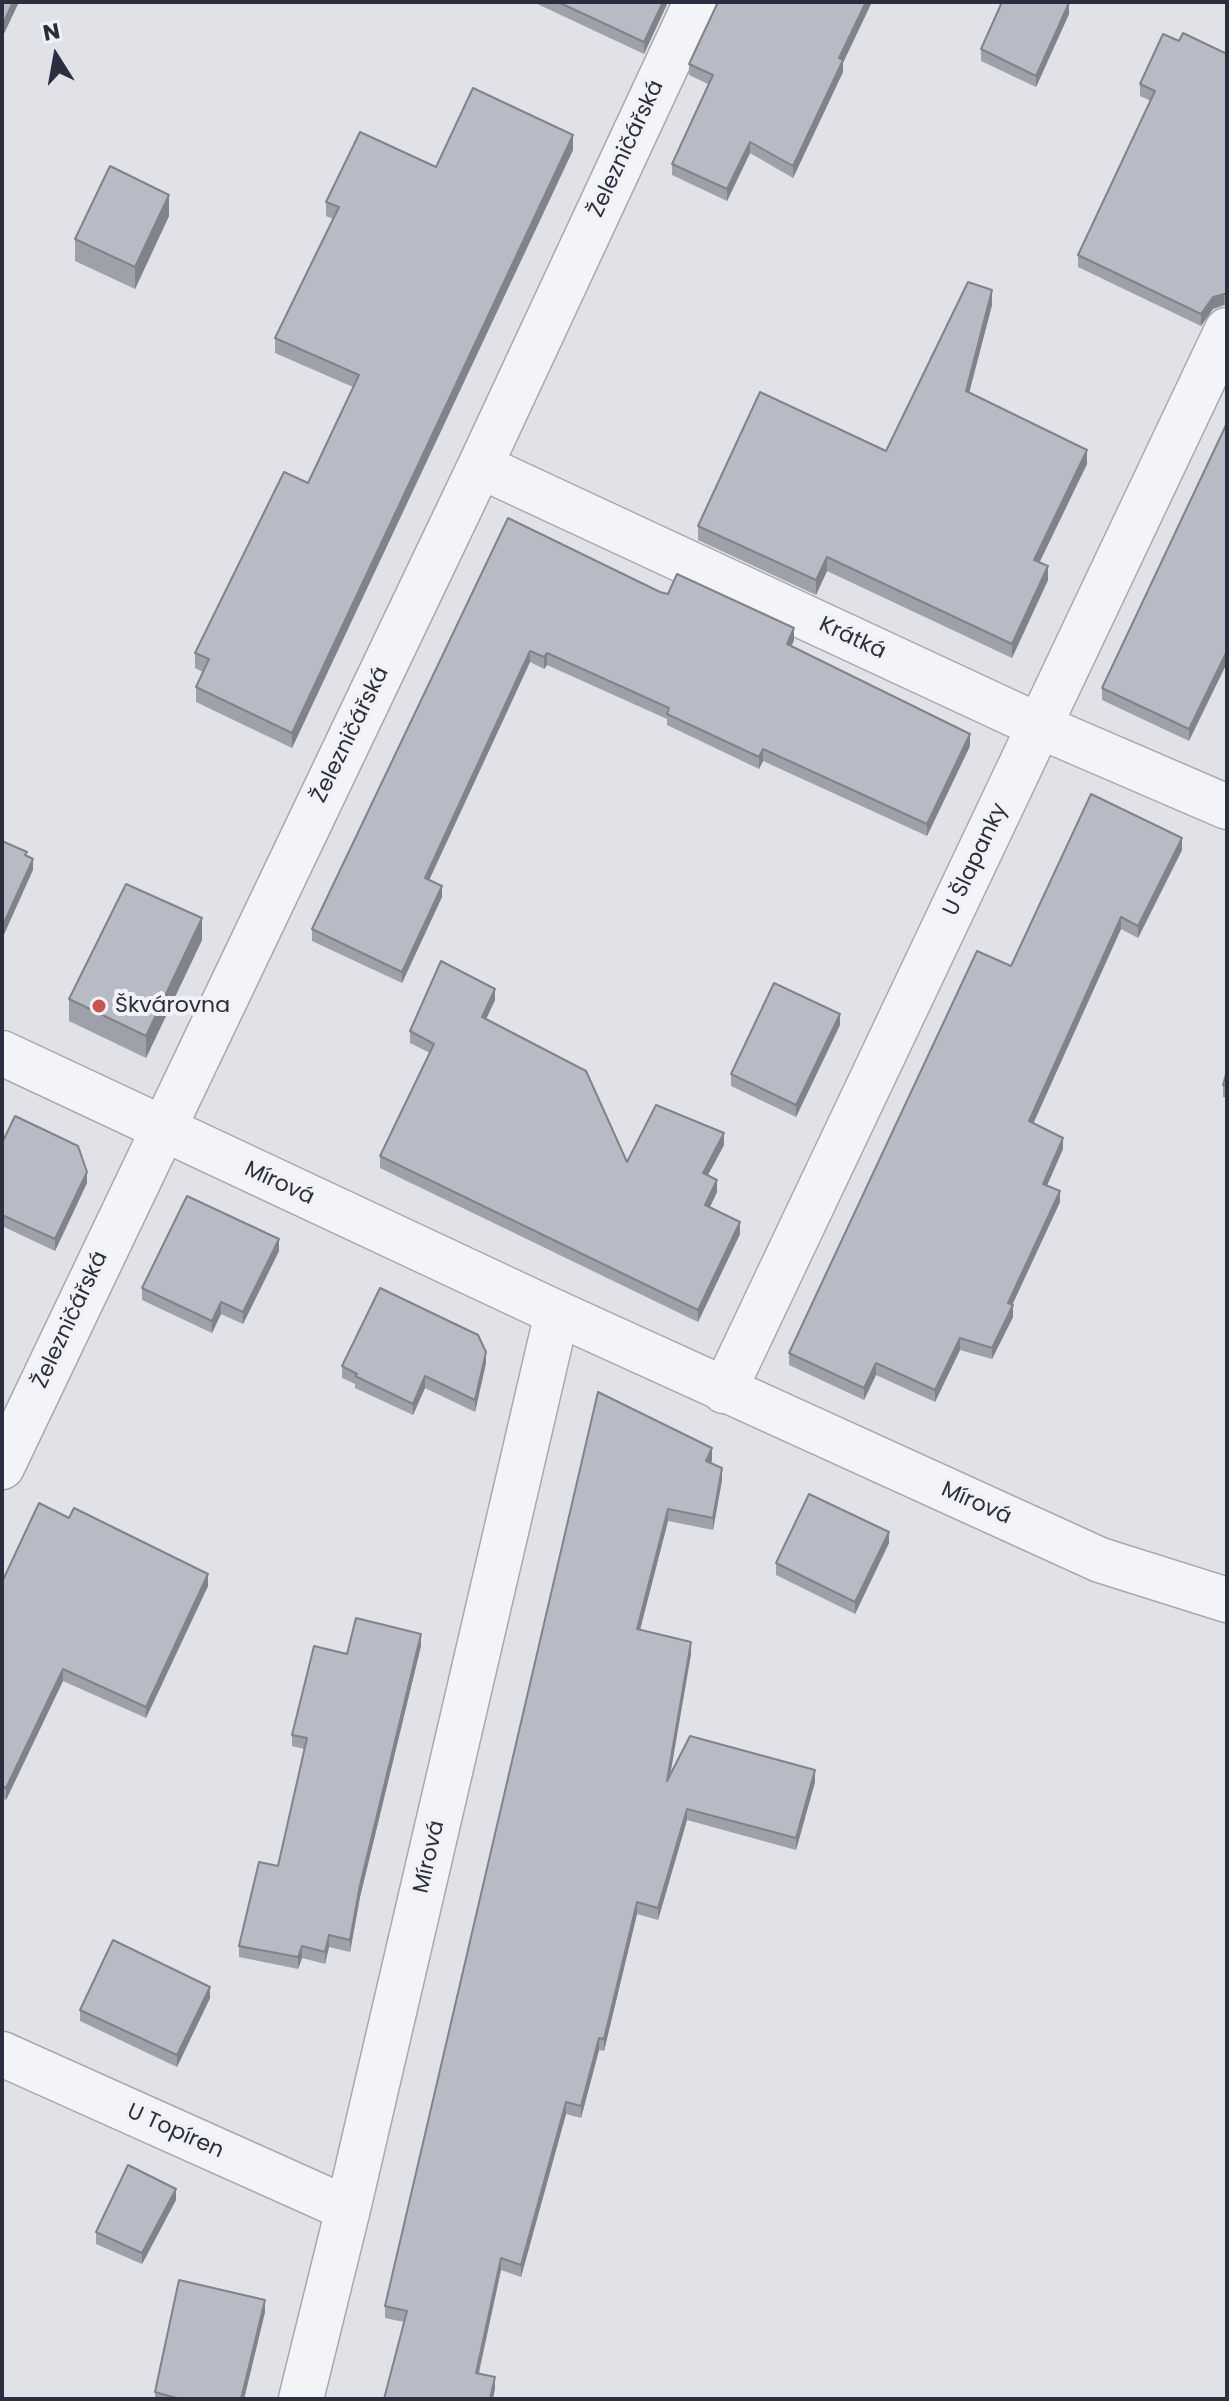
<!DOCTYPE html>
<html>
<head>
<meta charset="utf-8">
<style>
  body { margin:0 }
  #map { position:relative; width:1229px; height:2401px; overflow:hidden; background:#e1e2e8; font-family:Poppins,sans-serif }
  canvas { display:block }
  .frame { position:absolute; inset:0; border:4px solid #2b2e3f; pointer-events:none }
  .north { position:absolute; left:16px; top:16px; width:80px; height:80px; -webkit-text-stroke:6px #f0f2f6; paint-order:stroke; rotate:349deg; font-size:22px; font-weight:700; line-height:32px; text-align:center; color:#2b2e3f }
  .north::after { content:''; display:block; margin:auto; width:28px; height:36px; background:#2b2e3f; clip-path:polygon(50% 0,100% 100%,50% 72%,0 100%) }
</style>
</head>
<body>
<div id="map">
<canvas width="1229" height="2401"></canvas>
<div class="frame"></div>
<div class="north">N</div>
</div>
<script>
const c = document.querySelector('canvas').getContext('2d');
c.lineJoin = 'round';
function poly(rows) {
  const path = new Path2D();
  for (const r of rows) {
    path.moveTo(r[0], r[1]);
    for (let i = 2; i < r.length; i += 2) path.lineTo(r[i], r[i + 1]);
  }
  return path;
}
function trace(path, color, width, dash) {
  c.strokeStyle = color;
  c.lineWidth = width;
  c.lineCap = dash ? 'butt' : 'round';
  c.setLineDash(dash || []);
  c.stroke(path);
}
function fill(path, color) {
  c.fillStyle = color;
  c.fill(path, 'evenodd');
}
function label(font, color, halo, rows, align = 'center') {
  c.font = font + ' Poppins,sans-serif';
  c.lineWidth = 8;
  c.setLineDash([]);
  c.textBaseline = 'middle';
  c.strokeStyle = halo;
  c.fillStyle = color;
  for (const [text, x, y, turn = 0] of rows) {
    c.save();
    c.translate(x, y);
    c.rotate((+turn || 0) * Math.PI / 180);
    c.textAlign = isNaN(turn) ? turn : align;
    if (halo) c.strokeText(text, 0, 0);
    c.fillText(text, 0, 0);
    c.restore();
  }
}
const minor = poly([
  [480,466,1039,726,1227,807],
  [724,1391,1227,330],
  [2,1467,480,466,696,2],
  [2,2054,348,2209],
  [301,2399,348,2209,557,1313]
]);
const tertiary = poly([
  [2,1053,557,1313,1100,1560,1227,1600]
]);
const wall = poly([
  [533,2,668,2,644,54],
  [1069,14,1036,87,981,61,981,49],
  [1179,41,1227,54,1227,306,1224,305,1213,309,1201,326,1078,267,1078,255,1151,101,1140,96,1140,84],
  [843,63,843,72,793,178,750,153,727,201,672,175,672,164,708,84,689,75,689,64],
  [573,150,292,748,196,702,196,687,203,672,195,668,195,653,308,483,353,387,275,353,275,338,333,219,326,216,326,202,436,167],
  [169,216,135,289,75,261,75,239],
  [992,305,969,392,1087,464,1039,562,1048,580,1012,658,827,571,816,595,698,540,698,526,886,451],
  [1227,423,1189,741,1102,700,1102,688],
  [508,518,660,592,794,640,791,647,970,746,927,836,763,761,759,769,667,725,667,719,547,665,544,669,530,662,429,880,442,897,402,983,312,941,312,929],
  [1182,850,1138,938,1121,929,1033,1123,1063,1149,1047,1185,1060,1202,1012,1305,1013,1317,992,1359,960,1350,935,1402,876,1375,864,1400,789,1365,789,1353,1011,966],
  [202,940,146,1058,69,1021,69,999],
  [495,1000,486,1019,627,1162,724,1145,708,1175,717,1192,710,1207,740,1234,698,1322,380,1168,380,1156,430,1053,410,1043,410,1031],
  [840,1025,796,1117,731,1086,731,1074],
  [1227,1071,1227,1098,1223,1097,1223,1085],
  [2,1143,87,1183,55,1251,2,1226],
  [279,1251,243,1324,221,1314,212,1333,142,1300,142,1288],
  [486,1363,475,1412,425,1388,413,1415,355,1388,355,1384,342,1378,342,1366],
  [598,1392,712,1460,711,1463,722,1480,713,1530,668,1521,640,1630,691,1654,670,1775,815,1782,796,1850,687,1820,658,1920,637,1914,604,2051,599,2050,581,2118,566,2114,521,2277,501,2270,479,2373,495,2389,404,2322,385,2318,385,2306],
  [889,1543,855,1614,776,1575,776,1563],
  [2,1582,208,1586,146,1718,63,1681,6,1800,2,1798],
  [421,1646,360,1897,350,1952,329,1947,325,1964,302,1958,298,1969,239,1957,239,1946,278,1866,304,1749,292,1746,292,1735,347,1654],
  [210,1998,177,2067,80,2021,80,2010],
  [176,2200,142,2264,96,2244,96,2232],
  [265,2312,244,2399,155,2399,155,2392]
]);
const shadedWall = poly([
  [13,2,19,2,2,38,2,26],
  [663,2,668,2,644,54,644,42],
  [866,2,872,2,843,63,843,72,793,178,793,166,839,58],
  [1069,3,1069,14,1036,87,1036,76],
  [573,135,573,150,292,748,292,733],
  [750,142,750,153,727,201,727,189],
  [169,195,169,216,135,289,135,267],
  [992,290,992,305,966,405,966,391],
  [1224,294,1224,305,1213,309,1201,326,1201,314,1213,297],
  [1087,450,1087,464,1034,574,1034,560],
  [827,557,827,571,816,595,816,580],
  [1048,566,1048,580,1012,658,1012,644],
  [794,628,794,640,787,656,787,644],
  [530,651,530,662,425,889,425,878],
  [1227,651,1227,663,1189,741,1189,729],
  [547,653,547,665,544,669,544,657],
  [970,734,970,746,927,836,927,824],
  [763,749,763,761,759,769,759,757],
  [1182,838,1182,850,1138,938,1138,926],
  [33,859,33,870,2,939,2,927],
  [442,886,442,897,402,983,402,972],
  [1121,917,1121,929,1029,1133,1029,1121],
  [202,918,202,940,146,1058,146,1036],
  [495,989,495,1000,482,1028,482,1017],
  [840,1014,840,1025,796,1117,796,1105],
  [724,1133,724,1145,703,1184,703,1173],
  [1063,1138,1063,1149,1043,1195,1043,1184],
  [87,1172,87,1183,55,1251,55,1239],
  [717,1180,717,1192,705,1217,705,1205],
  [1060,1191,1060,1202,1008,1314,1008,1303],
  [740,1222,740,1234,698,1322,698,1310],
  [279,1239,279,1251,243,1324,243,1312],
  [221,1302,221,1314,212,1333,212,1321],
  [1013,1305,1013,1317,992,1359,992,1348],
  [960,1338,960,1350,935,1402,935,1390],
  [486,1352,486,1363,475,1412,475,1400],
  [876,1363,876,1375,864,1400,864,1388],
  [425,1376,425,1388,413,1415,413,1404],
  [712,1448,712,1460,706,1473,706,1461],
  [722,1468,722,1480,713,1530,713,1518],
  [668,1509,668,1521,637,1641,637,1629],
  [889,1532,889,1543,855,1614,855,1602],
  [208,1574,208,1586,146,1718,146,1707],
  [421,1634,421,1646,360,1897,350,1952,350,1940,360,1885],
  [691,1642,691,1654,667,1793,667,1781],
  [63,1669,63,1681,6,1800,6,1788],
  [815,1770,815,1782,796,1850,796,1838],
  [687,1809,687,1820,658,1920,658,1908],
  [637,1902,637,1914,604,2051,604,2039],
  [329,1935,329,1947,325,1964,325,1952],
  [302,1946,302,1958,298,1969,298,1957],
  [210,1987,210,1998,177,2067,177,2055],
  [599,2038,599,2050,581,2118,581,2106],
  [566,2102,566,2114,521,2277,521,2265],
  [176,2189,176,2200,142,2264,142,2253],
  [501,2258,501,2270,476,2384,476,2373],
  [265,2300,265,2312,244,2399,241,2399],
  [495,2377,495,2389,493,2399,490,2399]
]);
const building = poly([
  [2,2,13,2,2,26,2,2],
  [558,2,663,2,644,42,558,2],
  [718,2,866,2,839,58,843,60,793,166,750,142,727,189,672,164,713,75,689,64,718,2],
  [1002,2,1069,3,1036,76,981,49,1002,2],
  [1183,33,1227,54,1227,294,1224,294,1213,297,1201,314,1078,255,1155,91,1140,84,1163,34,1179,41,1183,33],
  [473,88,573,135,292,733,196,687,209,659,195,653,284,472,308,483,359,375,275,338,339,207,326,202,360,132,436,167,473,88],
  [110,166,169,195,135,267,75,239,110,166],
  [968,282,992,290,966,391,1087,450,1034,560,1048,566,1012,644,827,557,816,580,698,526,760,392,886,451,968,282],
  [1227,423,1227,651,1189,729,1102,688,1227,423],
  [508,518,660,592,668,594,677,574,794,628,787,644,970,734,927,824,763,749,759,757,667,714,669,708,547,653,544,657,530,651,425,878,442,886,402,972,312,929,508,518],
  [1091,794,1182,838,1138,926,1121,917,1029,1121,1063,1138,1043,1184,1060,1191,1008,1303,1013,1305,992,1348,960,1338,935,1390,876,1363,864,1388,789,1353,977,951,1011,966,1091,794],
  [2,841,27,852,25,855,33,859,2,927,2,841],
  [126,884,202,918,146,1036,69,999,126,884],
  [441,961,495,989,482,1017,586,1071,627,1162,656,1105,724,1133,703,1173,717,1180,705,1205,740,1222,698,1310,380,1156,434,1044,410,1031,441,961],
  [774,983,840,1014,796,1105,731,1074,774,983],
  [1227,1071,1227,1086,1223,1085,1227,1071],
  [15,1116,78,1146,87,1172,55,1239,2,1215,2,1143,15,1116],
  [187,1196,279,1239,243,1312,221,1302,212,1321,142,1288,187,1196],
  [380,1288,478,1335,486,1352,475,1400,425,1376,413,1404,355,1376,357,1374,342,1366,380,1288],
  [598,1392,712,1448,706,1461,722,1468,713,1518,668,1509,637,1629,691,1642,667,1781,690,1736,815,1770,796,1838,687,1809,658,1908,637,1902,604,2039,599,2038,581,2106,566,2102,521,2265,501,2258,476,2373,495,2377,490,2399,384,2399,407,2311,385,2306,598,1392],
  [809,1494,889,1532,855,1602,776,1563,809,1494],
  [39,1503,69,1518,74,1508,208,1574,146,1707,63,1669,6,1788,2,1786,2,1582,39,1503],
  [356,1618,421,1634,360,1885,350,1940,329,1935,325,1952,302,1946,298,1957,239,1946,259,1862,278,1866,307,1738,292,1735,314,1646,347,1654,356,1618],
  [113,1940,210,1987,177,2055,80,2010,113,1940],
  [128,2165,176,2189,142,2253,96,2232,128,2165],
  [179,2280,265,2300,241,2399,180,2399,155,2392,179,2280]
]);
const markers = [
  [99,1006,8,"#c45550"]
];
const streetNames = [
  ["Železničářská",627,149,-65],
  ["Krátká",852,639,25],
  ["Železničářská",351,735,-64],
  ["U Šlapanky",976,860,-65],
  ["Mírová",279,1184,25],
  ["Železničářská",71,1320,-65],
  ["Mírová",976,1504,24],
  ["Mírová",430,1857,-77],
  ["U Topíren",175,2132,24]
];
const poiNames = [
  ["Škvárovna",115,1006]
];
trace(minor, '#a7a8b2', 47);
trace(tertiary, '#a7a8b2', 47);
trace(minor, '#f3f4f7', 44);
trace(tertiary, '#f3f4f7', 44);
fill(wall, '#9ea1a9');
fill(shadedWall, '#81838a');
fill(building, '#b8bbc5');
trace(building, '#81838a', 2);
for (const [x, y, r, color] of markers) {
  const dot = new Path2D();
  dot.arc(x, y, r, 0, 2 * Math.PI);
  c.fillStyle = color;
  c.fill(dot);
  trace(dot, '#f0f2f6', 3);
}
label('22px', '#2b2e3f', '#f0f2f6', streetNames);
label('22px', '#2b2e3f', '#f0f2f6', poiNames, 'left');
</script>
</body>
</html>
